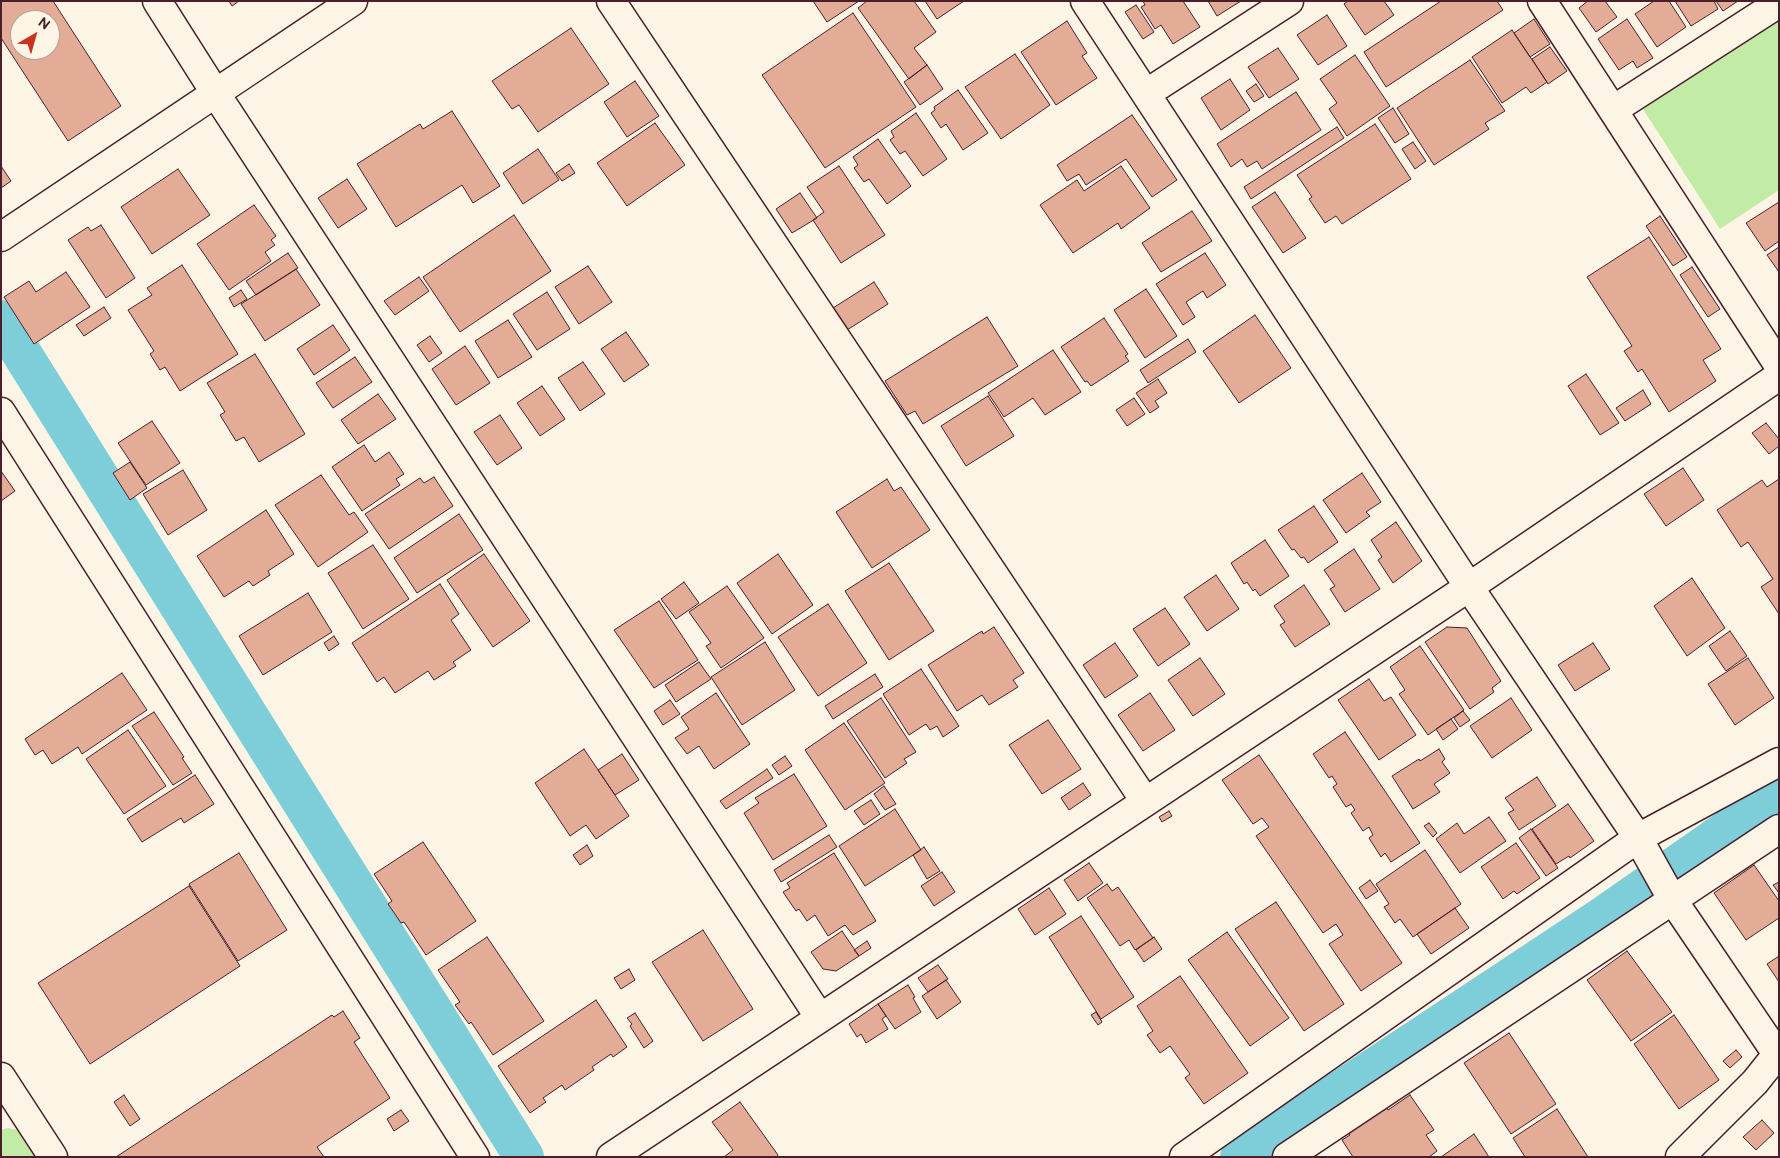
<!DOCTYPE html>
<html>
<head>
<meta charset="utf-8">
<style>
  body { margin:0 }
  #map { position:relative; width:1780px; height:1158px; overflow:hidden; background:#fcf5e5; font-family:"Balsamiq Sans",sans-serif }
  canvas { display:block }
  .frame { position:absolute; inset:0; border:2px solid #4a1f2b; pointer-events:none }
  .north { position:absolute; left:10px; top:10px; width:50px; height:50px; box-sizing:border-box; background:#fcf5e5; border:1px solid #b59f9b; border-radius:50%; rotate:38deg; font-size:14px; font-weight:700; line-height:20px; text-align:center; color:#4a1f2b }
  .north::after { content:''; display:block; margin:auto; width:18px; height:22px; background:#c8321e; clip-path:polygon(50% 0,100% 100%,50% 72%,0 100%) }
</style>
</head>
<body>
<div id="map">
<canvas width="1780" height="1158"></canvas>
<div class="frame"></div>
<div class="north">N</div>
</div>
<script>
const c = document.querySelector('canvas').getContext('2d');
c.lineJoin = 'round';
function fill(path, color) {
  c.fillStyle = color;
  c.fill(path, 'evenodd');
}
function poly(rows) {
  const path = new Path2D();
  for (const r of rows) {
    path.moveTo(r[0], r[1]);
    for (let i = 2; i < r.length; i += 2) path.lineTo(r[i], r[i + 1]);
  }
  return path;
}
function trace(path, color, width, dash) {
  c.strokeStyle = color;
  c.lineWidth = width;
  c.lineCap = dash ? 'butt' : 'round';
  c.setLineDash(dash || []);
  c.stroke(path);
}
const green = poly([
  [1779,20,1779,190,1720,229,1643,109],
  [7,1128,20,1130,38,1157,1,1157,1,1130]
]);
const canal = poly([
  [1,320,524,1157],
  [1240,1157,1601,918,1779,794]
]);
const building = poly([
  [1,1,53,1,121,106,68,141,1,38,1,1],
  [20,20,50,20,50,50,20,50,20,20],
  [229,1,239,1,232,6,229,1],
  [813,1,859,1,827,22,813,1],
  [867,1,914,1,936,32,914,48,927,65,909,79,858,8,867,1],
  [925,1,964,1,937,19,925,1],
  [1143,1,1183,1,1200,27,1173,44,1161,25,1155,29,1141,7,1145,5,1143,1],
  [1208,1,1241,1,1217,16,1208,1],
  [1348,1,1384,1,1394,15,1365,35,1344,4,1348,1],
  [1441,1,1497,1,1503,10,1386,87,1364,52,1441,1],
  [1588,1,1605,1,1617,17,1596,32,1579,8,1588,1],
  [1654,1,1669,1,1686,27,1657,47,1635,14,1654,1],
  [1675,1,1714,1,1718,9,1691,26,1675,1],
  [1716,1,1738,1,1723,11,1716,1],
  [1136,5,1154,32,1143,39,1125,12,1136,5],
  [853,13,916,107,825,168,762,75,853,13],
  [1327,15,1347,46,1318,65,1297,35,1327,15],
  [1534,19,1550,44,1530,57,1514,33,1534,19],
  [1627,19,1653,58,1637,68,1633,61,1619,70,1598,39,1627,19],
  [1067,21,1087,53,1082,56,1097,78,1056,105,1021,52,1067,21],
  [571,28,609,84,538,132,519,105,512,109,492,81,571,28],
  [1512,30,1547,82,1531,93,1526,87,1502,103,1472,57,1512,30],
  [1550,47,1567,71,1548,84,1532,59,1550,47],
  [1278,48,1299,79,1269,98,1248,67,1278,48],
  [1015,54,1050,105,1001,139,965,87,1015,54],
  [1355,55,1390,106,1347,136,1329,109,1337,103,1320,79,1355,55],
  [1470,60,1505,111,1485,123,1489,129,1434,165,1397,108,1470,60],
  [927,65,943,89,920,105,904,82,927,65],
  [1230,79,1250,110,1221,130,1201,98,1230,79],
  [635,81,659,116,627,137,604,102,635,81],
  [1256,84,1264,96,1254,102,1246,91,1256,84],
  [958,90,988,133,963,150,946,124,941,128,931,113,935,110,934,107,958,90],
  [1296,92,1321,130,1262,169,1257,161,1247,167,1242,159,1231,167,1217,144,1296,92],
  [1393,108,1409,134,1395,143,1378,118,1393,108],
  [452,111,500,186,473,203,462,185,396,227,357,164,420,124,423,129,452,111],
  [916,113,947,159,923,176,905,151,900,154,890,140,894,137,891,131,916,113],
  [1132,115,1177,180,1152,197,1126,159,1086,185,1079,174,1067,181,1057,165,1132,115],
  [655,123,685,165,627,206,597,163,655,123],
  [1375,124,1411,179,1342,224,1336,216,1325,223,1309,199,1312,197,1297,175,1375,124],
  [1337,127,1344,138,1251,199,1244,187,1337,127],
  [878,139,911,186,887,204,869,179,864,182,854,168,858,165,853,157,878,139],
  [1413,142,1426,161,1415,169,1402,149,1413,142],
  [538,149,559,180,523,204,503,173,538,149],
  [569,164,575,173,562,181,556,173,569,164],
  [1,166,11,181,1,188,1,166],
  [839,166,885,235,841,263,813,220,824,212,807,187,839,166],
  [1121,166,1150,208,1121,229,1118,223,1073,253,1040,205,1077,180,1084,191,1121,166],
  [178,169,210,215,152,254,121,207,178,169],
  [347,179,367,209,338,228,318,198,347,179],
  [1275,192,1306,238,1283,253,1252,207,1275,192],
  [800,193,817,218,792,233,776,209,800,193],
  [1779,202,1779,241,1765,251,1746,223,1779,202],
  [254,205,276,236,271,240,275,245,265,252,271,261,229,290,197,244,254,205],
  [1192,211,1212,241,1161,272,1142,243,1192,211],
  [514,215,551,271,460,332,423,277,514,215],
  [1660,216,1687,257,1673,266,1646,226,1660,216],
  [101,225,135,278,106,298,68,240,88,227,91,231,101,225],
  [1649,237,1721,349,1703,360,1716,381,1669,412,1642,369,1638,372,1624,351,1632,346,1587,277,1649,237],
  [1779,247,1779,272,1767,255,1779,247],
  [288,253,298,268,256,295,246,281,288,253],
  [1205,253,1226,285,1207,298,1203,291,1186,302,1195,317,1183,325,1156,284,1205,253],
  [182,265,238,354,180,391,165,367,160,370,150,354,154,351,128,310,152,295,147,288,182,265],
  [588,266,612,302,579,324,555,287,588,266],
  [1692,267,1720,309,1708,317,1680,275,1692,267],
  [296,269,320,305,265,341,241,304,296,269],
  [66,272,90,307,34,344,4,297,29,281,36,292,66,272],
  [419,277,429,291,395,315,384,301,419,277],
  [874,282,888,304,847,330,833,308,874,282],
  [1146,289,1177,336,1145,358,1114,310,1146,289],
  [241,290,247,299,234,307,229,298,241,290],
  [547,292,570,329,537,350,513,314,547,292],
  [104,307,111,318,84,336,76,325,104,307],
  [1255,315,1291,368,1239,403,1203,351,1255,315],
  [987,317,1018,366,923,424,915,411,907,415,885,381,987,317],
  [1104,318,1128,354,1125,356,1129,361,1091,386,1087,381,1085,382,1061,347,1104,318],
  [508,320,532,357,498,378,475,341,508,320],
  [333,325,350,350,314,375,297,349,333,325],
  [626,332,649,365,624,382,601,349,626,332],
  [430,336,442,353,429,362,417,345,430,336],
  [1188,339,1196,352,1148,383,1140,370,1188,339],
  [465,346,490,383,456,405,432,369,465,346],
  [1053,350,1081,392,1045,415,1033,398,1004,417,988,393,1053,350],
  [255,354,305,434,259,462,244,437,236,441,220,415,225,412,207,383,255,354],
  [355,357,372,382,333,408,316,383,355,357],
  [583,362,605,394,580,411,558,378,583,362],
  [1586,374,1619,423,1600,435,1568,386,1586,374],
  [1158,379,1167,393,1155,401,1159,407,1150,413,1136,393,1158,379],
  [542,386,565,419,540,436,517,403,542,386],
  [1643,390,1651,404,1625,421,1616,408,1643,390],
  [378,394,396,419,358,444,341,420,378,394],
  [988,396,1014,436,966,466,941,426,988,396],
  [1134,398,1145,414,1127,426,1116,410,1134,398],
  [500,415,522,448,497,465,474,432,500,415],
  [152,421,180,463,146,485,118,443,152,421],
  [1766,423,1779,439,1779,446,1769,454,1752,433,1766,423],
  [364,445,375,462,389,452,404,474,396,479,400,485,362,511,332,467,364,445],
  [130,462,147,488,130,500,113,473,130,462],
  [1683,468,1704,500,1666,526,1644,494,1683,468],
  [183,470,207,510,168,535,143,494,183,470],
  [1,471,15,491,1,501,1,471],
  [1362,473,1381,502,1366,512,1370,516,1346,533,1323,500,1362,473],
  [321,475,349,515,354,512,368,532,318,567,275,505,321,475],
  [434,477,453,506,389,549,365,514,420,478,424,483,434,477],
  [887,479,894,491,901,487,930,530,872,568,836,512,887,479],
  [1779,479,1779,614,1761,587,1773,579,1748,542,1741,547,1717,510,1762,480,1767,487,1779,479],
  [1314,506,1338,542,1308,563,1304,557,1301,558,1294,549,1292,550,1278,530,1314,506],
  [266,510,294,554,268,571,270,575,253,586,249,581,224,597,197,556,266,510],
  [459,514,483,550,417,593,394,558,459,514],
  [1396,522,1422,561,1393,583,1378,560,1382,557,1371,540,1396,522],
  [1265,540,1289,576,1260,596,1255,589,1253,591,1247,582,1244,584,1231,563,1265,540],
  [373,545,409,599,363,629,328,573,373,545],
  [1354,549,1380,589,1345,612,1330,589,1335,586,1324,570,1354,549],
  [484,554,530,621,493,647,447,580,484,554],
  [778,554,813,605,772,634,737,583,778,554],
  [889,563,934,631,889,660,845,591,889,563],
  [1216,575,1239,609,1207,631,1184,597,1216,575],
  [1692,578,1725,628,1687,656,1654,606,1692,578],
  [684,582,699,603,676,619,661,599,684,582],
  [440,584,459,614,451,620,471,650,453,662,456,666,434,680,428,671,395,693,384,677,377,682,352,643,440,584],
  [1304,585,1330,624,1295,647,1280,625,1285,622,1274,606,1304,585],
  [727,586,764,638,721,668,706,646,711,643,689,612,727,586],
  [308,593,332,632,263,675,239,636,308,593],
  [659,601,698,660,654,688,614,630,659,601],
  [828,604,867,663,818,696,778,637,828,604],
  [1165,608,1190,644,1158,666,1133,629,1165,608],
  [994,627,1024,673,1013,680,1018,687,989,705,982,695,957,711,928,665,982,631,983,634,994,627],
  [1447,627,1467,628,1501,681,1492,688,1494,692,1470,709,1425,642,1447,627],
  [1730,631,1747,656,1726,671,1709,646,1730,631],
  [334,636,339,644,329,651,324,643,334,636],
  [765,642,795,690,742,725,711,677,765,642],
  [1115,643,1138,676,1105,698,1083,665,1115,643],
  [1593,643,1610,669,1575,691,1558,665,1593,643],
  [1420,646,1464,710,1428,735,1399,694,1405,690,1390,667,1420,646],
  [1200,658,1225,694,1193,716,1168,680,1200,658],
  [1748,658,1774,698,1735,725,1708,684,1748,658],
  [699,662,711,679,676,702,665,685,699,662],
  [921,669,959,726,943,737,937,726,930,730,926,724,909,735,883,694,921,669],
  [122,673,147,710,82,754,78,747,52,764,43,750,35,755,25,739,122,673],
  [875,674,883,687,833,719,825,706,875,674],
  [1369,679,1384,701,1391,697,1416,735,1379,760,1338,700,1369,679],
  [716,693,750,744,714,769,699,746,687,754,675,738,689,729,681,717,716,693],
  [1150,693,1175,730,1143,751,1118,715,1150,693],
  [881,698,916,752,904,759,907,763,885,778,847,721,881,698],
  [1511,698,1532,730,1492,758,1470,726,1511,698],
  [670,700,680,714,663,725,654,711,670,700],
  [1463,711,1470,720,1460,727,1454,718,1463,711],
  [154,712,184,757,182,758,192,773,173,785,132,726,154,712],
  [1451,719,1458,729,1443,740,1436,729,1451,719],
  [1048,720,1081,769,1042,794,1009,745,1048,720],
  [844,723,885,783,845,810,805,750,844,723],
  [128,730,166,786,124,814,86,759,128,730],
  [1345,732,1420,843,1391,862,1385,853,1381,857,1369,838,1373,835,1369,827,1363,831,1351,813,1355,810,1351,804,1346,807,1333,787,1337,784,1332,776,1329,778,1313,754,1345,732],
  [584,749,629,816,596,839,586,825,570,836,535,783,584,749],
  [1439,749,1445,759,1442,762,1450,773,1434,784,1440,792,1413,809,1392,776,1419,759,1420,761,1439,749],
  [622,754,639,780,615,795,598,770,622,754],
  [1259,755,1402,963,1361,991,1329,944,1343,935,1336,924,1323,933,1256,836,1269,827,1262,818,1253,824,1222,780,1259,755],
  [785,756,792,766,779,775,772,765,785,756],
  [767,769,773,778,726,809,720,801,767,769],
  [794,774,827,826,773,860,744,813,759,803,755,798,794,774],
  [195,775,214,804,184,823,181,818,142,842,127,819,195,775],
  [1537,777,1556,806,1519,830,1508,813,1514,810,1505,798,1537,777],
  [1083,783,1091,795,1069,810,1061,798,1083,783],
  [884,786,896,804,885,810,874,794,884,786],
  [871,800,880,814,864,825,854,811,871,800],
  [1568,804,1594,841,1570,858,1569,856,1556,864,1532,829,1568,804],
  [895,809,921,850,865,886,839,846,895,809],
  [1169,811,1172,816,1162,822,1159,817,1169,811],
  [1489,817,1506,841,1460,873,1436,839,1457,823,1464,834,1489,817],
  [1429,823,1437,833,1433,837,1424,826,1429,823],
  [1531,829,1558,868,1546,876,1519,838,1531,829],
  [829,835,837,847,781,882,774,870,829,835],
  [423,842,476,921,426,955,404,922,401,923,388,904,392,901,374,874,423,842],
  [1516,843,1540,878,1517,894,1514,891,1503,899,1481,867,1516,843],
  [587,845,593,856,580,865,573,855,587,845],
  [924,847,940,871,927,879,913,855,924,847],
  [1425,850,1461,904,1413,937,1400,919,1395,923,1384,907,1389,904,1376,884,1425,850],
  [239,853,287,930,238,961,189,884,239,853],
  [834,853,876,921,853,935,845,925,828,936,815,915,807,921,799,909,796,911,783,892,790,888,787,883,834,853],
  [1089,863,1103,883,1078,901,1064,880,1089,863],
  [1754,865,1779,901,1779,918,1746,940,1714,893,1754,865],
  [942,872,955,892,934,906,921,886,942,872],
  [1370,880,1378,891,1366,899,1359,888,1370,880],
  [1779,882,1779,893,1773,885,1779,882],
  [1107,884,1112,891,1118,887,1153,938,1135,950,1129,940,1120,946,1087,898,1107,884],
  [189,886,240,966,90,1064,38,983,189,886],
  [1049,888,1066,914,1035,935,1018,909,1049,888],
  [1276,902,1344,1004,1304,1031,1235,929,1276,902],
  [1455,908,1469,928,1431,954,1417,934,1455,908],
  [1081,916,1134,997,1101,1019,1049,937,1081,916],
  [703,930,753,1009,703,1041,652,962,703,930],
  [842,931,859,956,836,971,823,969,811,952,842,931],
  [1227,932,1289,1018,1250,1046,1188,960,1227,932],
  [487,937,544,1021,493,1055,471,1022,469,1024,455,1005,460,1002,438,970,487,937],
  [1154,937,1162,949,1144,962,1136,950,1154,937],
  [867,941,871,948,859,956,854,950,867,941],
  [1627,951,1672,1012,1631,1041,1587,980,1627,951],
  [1779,956,1779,982,1767,964,1779,956],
  [938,965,948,979,928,992,918,978,938,965],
  [629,969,635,980,621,989,614,978,629,969],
  [1180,976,1248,1073,1204,1104,1185,1078,1190,1074,1170,1046,1160,1053,1147,1035,1153,1031,1137,1006,1180,976],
  [946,980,961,1002,937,1019,922,996,946,980],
  [908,985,915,997,913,998,921,1012,895,1029,878,1004,908,985],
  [596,1000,627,1047,613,1057,611,1054,592,1067,594,1070,565,1090,562,1085,543,1098,546,1102,530,1113,498,1066,596,1000],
  [878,1004,886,1016,882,1019,888,1029,866,1043,861,1034,857,1037,849,1024,878,1004],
  [343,1011,360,1038,354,1042,390,1098,317,1147,324,1157,116,1157,332,1015,334,1017,343,1011],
  [1096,1012,1102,1022,1098,1025,1091,1015,1096,1012],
  [635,1013,653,1041,644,1048,630,1026,632,1024,627,1018,635,1013],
  [1674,1015,1719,1080,1679,1109,1634,1044,1674,1015],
  [1509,1033,1556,1104,1511,1134,1464,1063,1509,1033],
  [1736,1050,1742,1057,1730,1068,1723,1061,1736,1050],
  [124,1095,140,1119,130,1126,114,1102,124,1095],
  [1410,1095,1434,1130,1426,1135,1437,1151,1429,1157,1353,1157,1342,1140,1350,1135,1349,1133,1386,1108,1388,1110,1410,1095],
  [740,1102,778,1155,777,1157,724,1157,733,1150,712,1122,740,1102],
  [1557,1109,1588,1157,1525,1157,1513,1138,1557,1109],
  [401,1110,409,1121,394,1131,387,1119,401,1110],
  [1762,1120,1774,1133,1756,1150,1743,1137,1762,1120],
  [1474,1134,1489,1157,1441,1157,1474,1134]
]);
const minor = poly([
  [157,1,216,94,820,1018],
  [611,1,1145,801],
  [1085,1,1469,587,1638,838,1672,899,1777,1054],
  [1542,1,1779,366],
  [1147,93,1289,1],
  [1613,110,1779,3],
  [1,1077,53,1157],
  [611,1157,1469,587,1779,376],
  [1184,1157,1638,838,1779,762],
  [1287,1157,1779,829],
  [1680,1157,1755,1082,1779,1052]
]);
const tertiary = poly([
  [1,237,353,1],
  [1,412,475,1157]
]);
fill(green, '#c2eba6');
trace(canal, '#7eceda', 40);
fill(building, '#e2ac97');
trace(building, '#4a1f2b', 1);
trace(minor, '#4a1f2b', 31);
trace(tertiary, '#4a1f2b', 31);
trace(minor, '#fcf5e5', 28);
trace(tertiary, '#fcf5e5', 28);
</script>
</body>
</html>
